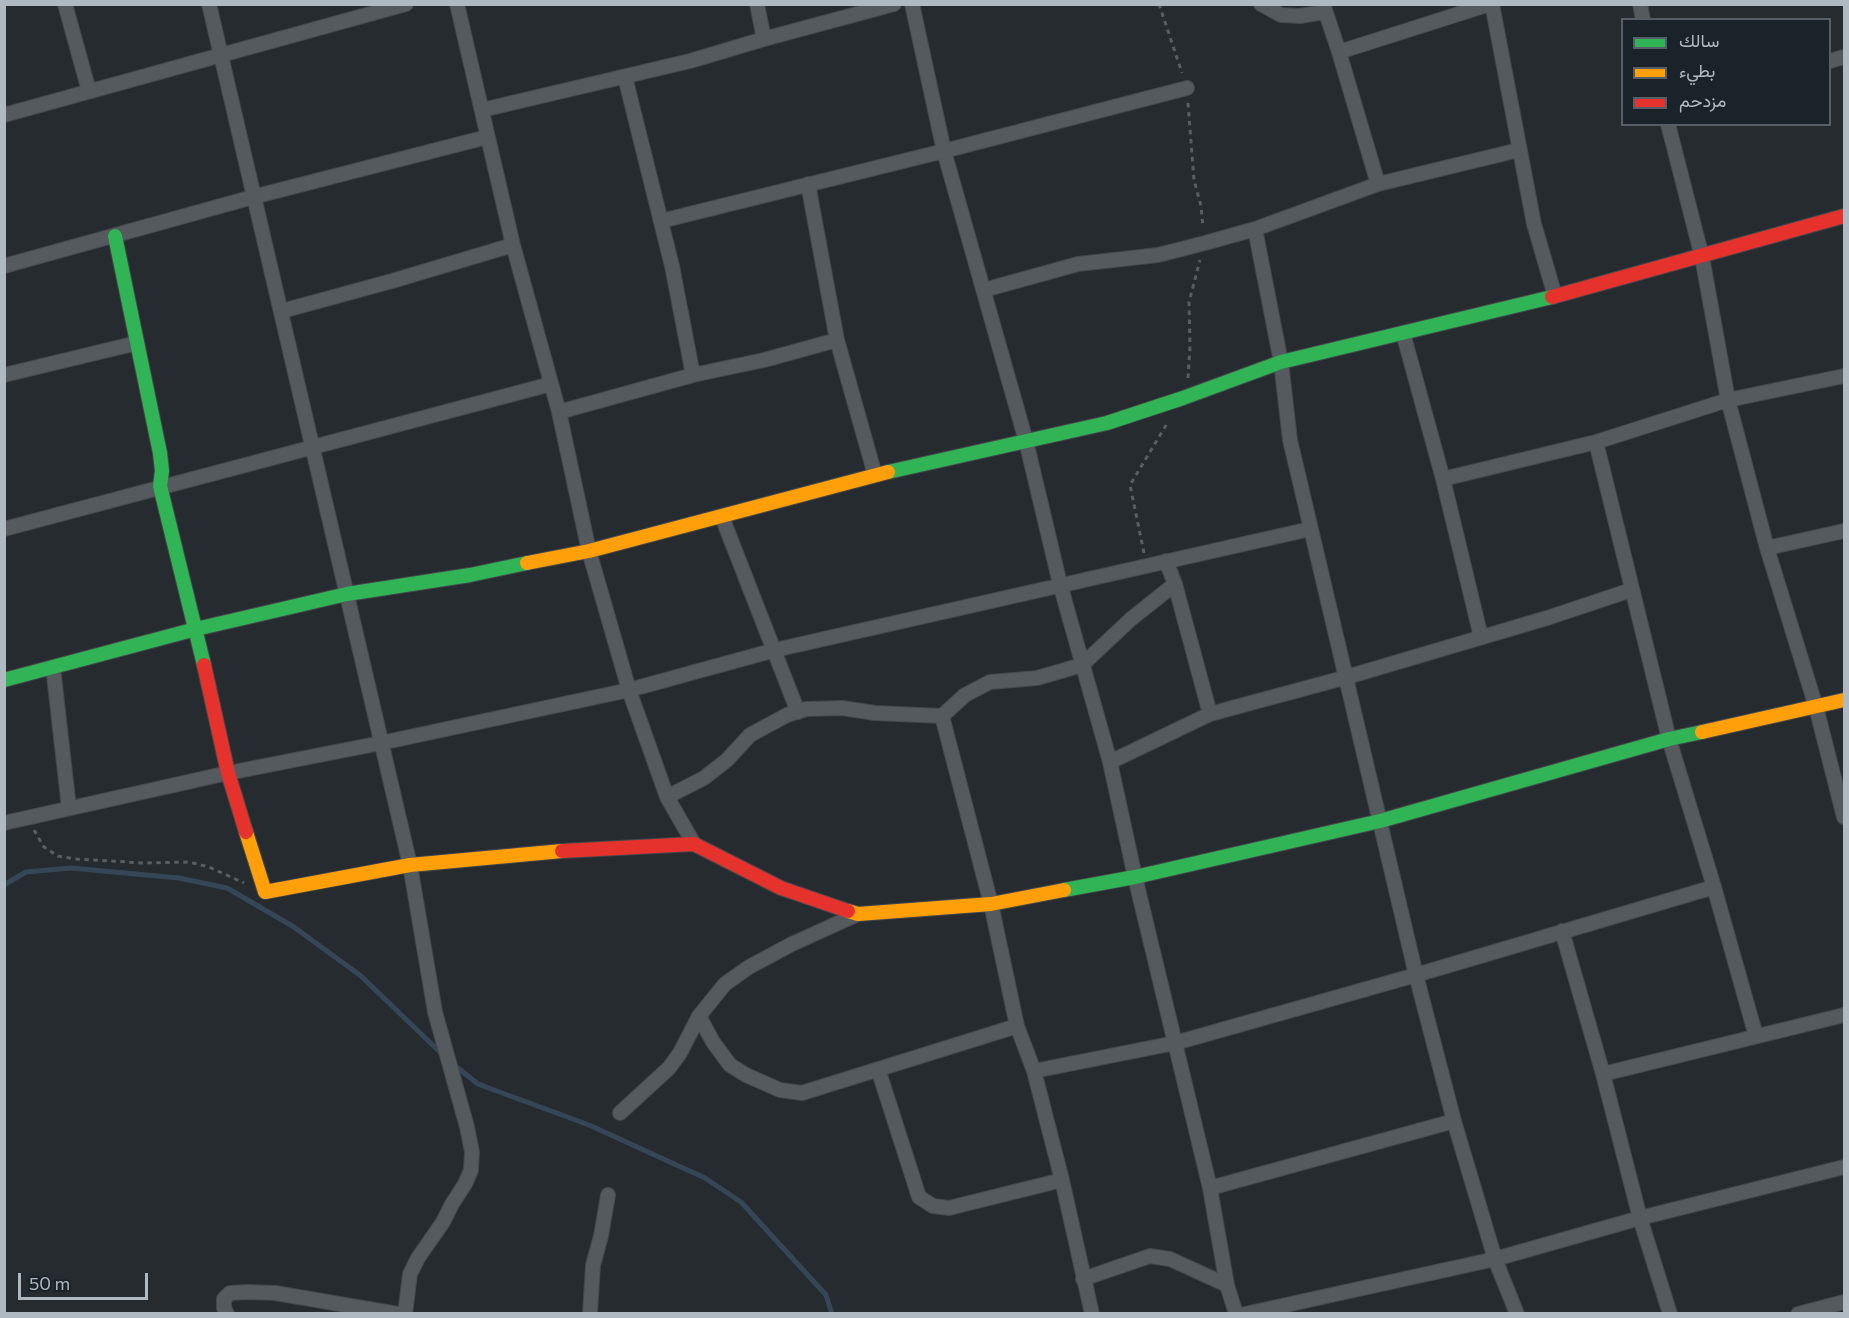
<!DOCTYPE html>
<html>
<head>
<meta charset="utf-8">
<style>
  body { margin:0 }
  #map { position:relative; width:1849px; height:1318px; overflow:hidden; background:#262b30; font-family:Commissioner,Vazirmatn,sans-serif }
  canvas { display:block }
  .frame { position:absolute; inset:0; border:6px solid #afb9c2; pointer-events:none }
  .legend { position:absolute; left:1621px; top:18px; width:210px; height:108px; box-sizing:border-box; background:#1a232a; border:2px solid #565f67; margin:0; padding:8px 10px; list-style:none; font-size:18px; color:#afb9c2 }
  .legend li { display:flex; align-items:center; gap:12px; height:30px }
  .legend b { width:30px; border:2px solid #565f67 }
  .scale { position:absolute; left:18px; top:1273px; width:130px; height:27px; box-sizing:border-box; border:3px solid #afb9c2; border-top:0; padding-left:8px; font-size:18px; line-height:21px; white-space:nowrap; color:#afb9c2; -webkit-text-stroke:4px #1a232a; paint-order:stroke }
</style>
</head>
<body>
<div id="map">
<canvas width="1849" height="1318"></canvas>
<div class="frame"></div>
<ul class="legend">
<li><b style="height:8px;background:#30b455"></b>سالك</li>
<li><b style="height:8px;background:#ff9f0a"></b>بطيء</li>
<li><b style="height:8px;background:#e5322d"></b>مزدحم</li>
</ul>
<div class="scale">50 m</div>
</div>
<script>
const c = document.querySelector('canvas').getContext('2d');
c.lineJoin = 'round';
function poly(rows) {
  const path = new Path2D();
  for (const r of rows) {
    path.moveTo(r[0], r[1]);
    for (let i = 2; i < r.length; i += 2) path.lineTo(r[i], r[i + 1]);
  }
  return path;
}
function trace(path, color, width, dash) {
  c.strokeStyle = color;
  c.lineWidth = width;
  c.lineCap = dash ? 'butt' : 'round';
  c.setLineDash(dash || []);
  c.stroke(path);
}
const stream = poly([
  [4,885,26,872,71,868,179,878,227,888,294,927,361,976,444,1056],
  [453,1064,478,1084,589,1125,705,1178,741,1202,826,1295,832,1314]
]);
const path = poly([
  [1159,4,1182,73],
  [1188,103,1194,180,1201,206,1203,227],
  [1188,378,1190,347,1189,302,1200,260],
  [1144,553,1130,485,1168,422],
  [34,830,44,847,58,856,76,859,144,863,189,862,209,867,244,883]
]);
const street = poly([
  [65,4,89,91],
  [209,4,410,865,435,1012,467,1127,472,1152,471,1170,465,1184,452,1204,443,1222,418,1258,410,1274,405,1314],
  [457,4,513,245,559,412,589,551,629,690,667,797,694,844],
  [757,4,764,39],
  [912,4,944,151,1026,441,1060,584,1110,762,1135,877,1210,1188,1227,1285,1236,1314],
  [1261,4,1281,15,1300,16,1325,12],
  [1323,4,1339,52,1378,184],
  [1492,4,1534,224,1555,296],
  [1640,4,1643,20],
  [1339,52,1490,4],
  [1830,61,1844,57],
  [625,77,672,266,693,375],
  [482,110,690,61,764,39,894,4],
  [4,115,406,4],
  [1668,124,1702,257,1728,400,1767,548,1816,707,1844,817],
  [808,184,837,340,875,475],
  [661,221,944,151,1187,88],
  [1255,229,1281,362,1290,440,1416,975,1454,1121,1495,1259,1517,1314],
  [4,266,253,197,487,137],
  [984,290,1078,264,1158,255,1205,243,1255,229,1378,184,1519,150],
  [282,311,392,281,513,245],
  [1403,333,1443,479,1481,637],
  [4,375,137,343],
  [559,412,693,375,764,360,837,340],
  [1596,442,1669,739,1714,887,1756,1036],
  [1443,479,1596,442,1728,400,1844,376],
  [722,517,798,712],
  [4,529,551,384],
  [1767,548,1844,531],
  [1166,561,1175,584,1210,714],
  [53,667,69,808],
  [942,716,991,904,1017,1026,1034,1071,1062,1180,1092,1314],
  [1110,762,1210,714,1347,677,1547,618,1631,590],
  [667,797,704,778,727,760,750,735,787,715,806,709,842,708,875,713,942,716,965,695,990,682,1037,678,1082,665,1131,619,1175,584],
  [4,823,228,773,381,743,629,690,775,650,1310,529],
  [1562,931,1603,1074,1640,1218,1670,1314],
  [699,1016,713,1042,730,1065,746,1075,780,1090,802,1093,1017,1026],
  [878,1069,919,1197,933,1206,949,1208,1062,1180],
  [1034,1071,1175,1043,1416,975,1714,887],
  [1603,1074,1844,1015],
  [620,1113,669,1068,680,1053,699,1016,725,984,749,967,792,944,858,914],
  [1210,1188,1454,1121],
  [1083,1279,1150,1256,1170,1259,1227,1285],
  [227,1314,224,1308,224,1299,230,1293,247,1292,275,1293,398,1314],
  [590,1314,593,1265,601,1236,608,1195],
  [1245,1314,1495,1259,1640,1218,1844,1167],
  [1798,1314,1844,1302]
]);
const fast = poly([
  [115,236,160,453,162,471,160,486,204,665],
  [888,472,1107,423,1183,398,1281,362,1552,297],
  [4,680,196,629,347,594,470,575,527,563],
  [1064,890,1135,877,1380,821,1669,739,1702,732]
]);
const slow = poly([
  [527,563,589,551,888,472],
  [1702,732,1844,700],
  [246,832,265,892,410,865,562,851],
  [848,911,858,914,991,904,1064,890]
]);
const jam = poly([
  [1552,297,1844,216],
  [204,665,228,773,246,832],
  [562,851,694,844,781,888,848,911]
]);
trace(stream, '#354757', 5);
trace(street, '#44474b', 16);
trace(fast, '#44474b', 16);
trace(slow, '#44474b', 16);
trace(jam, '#44474b', 16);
trace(path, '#595e63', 3, [4.5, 4.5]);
trace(street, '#555a5f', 14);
trace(fast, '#30b455', 14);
trace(slow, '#ff9f0a', 14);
trace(jam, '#e5322d', 14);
</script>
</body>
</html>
